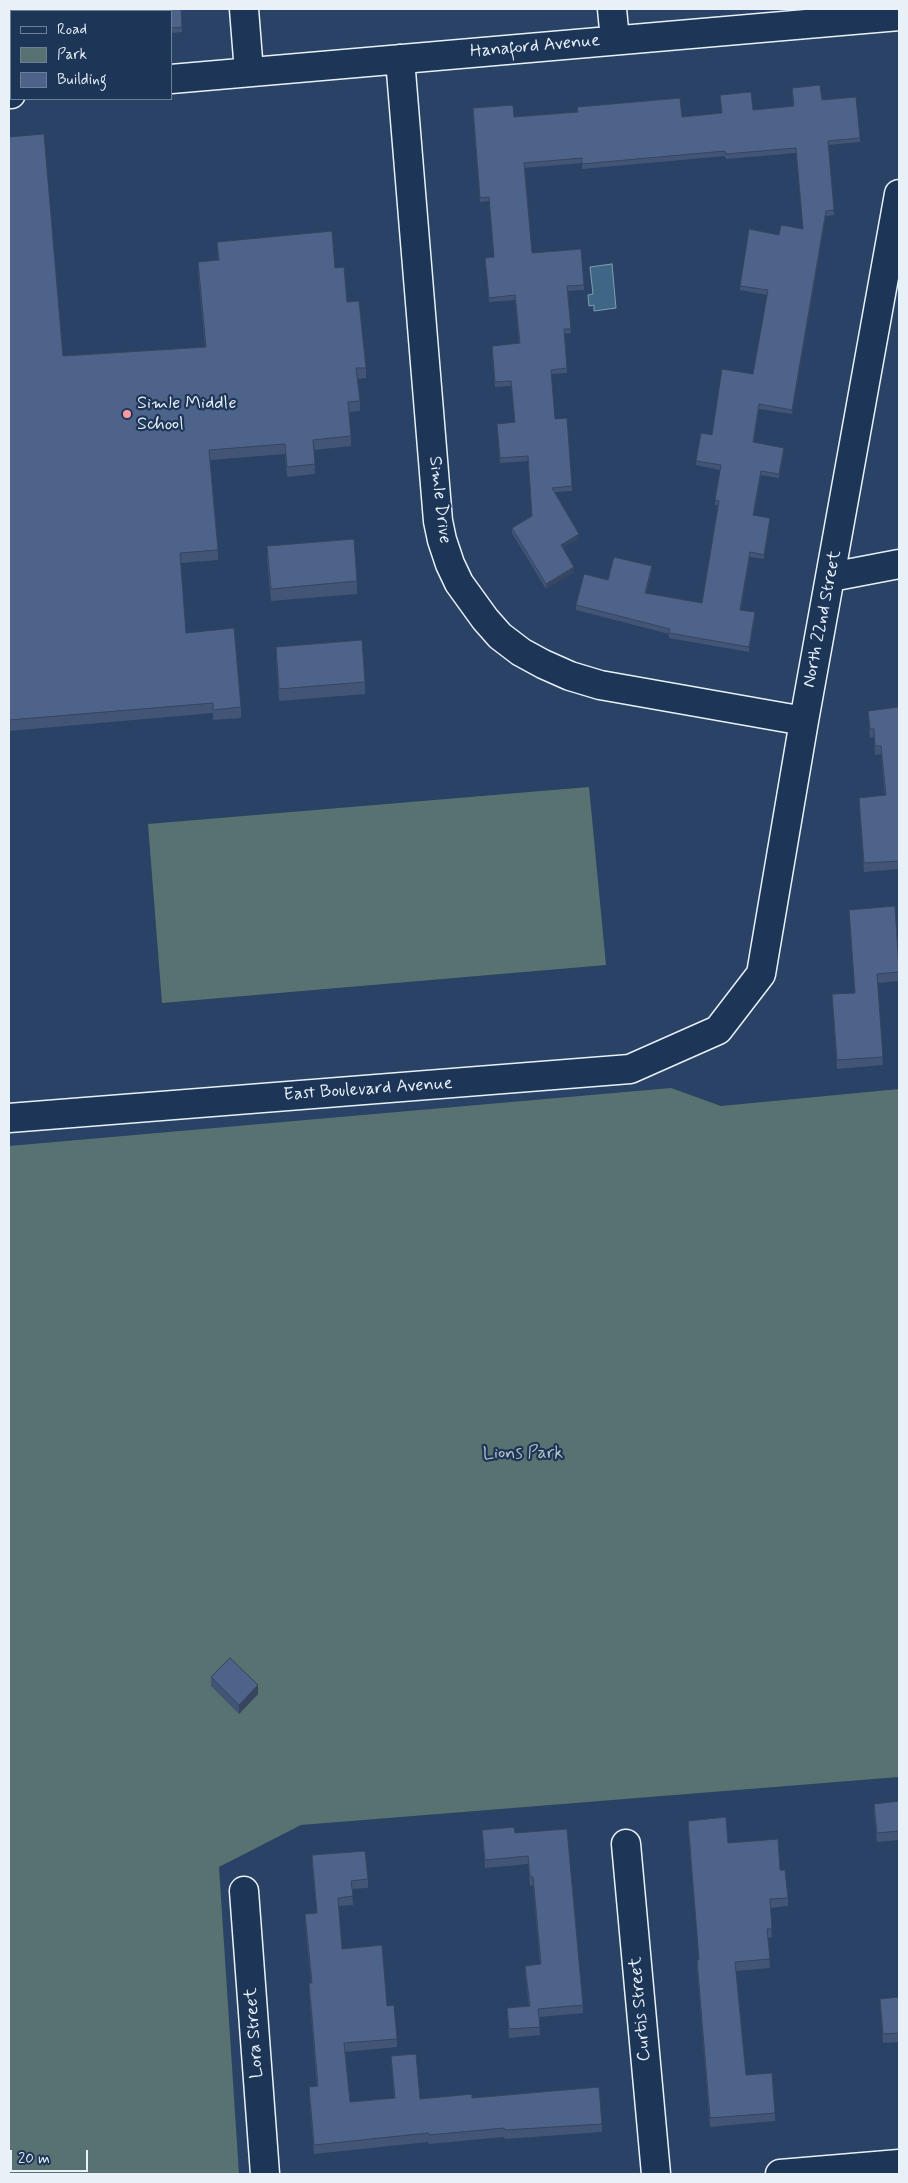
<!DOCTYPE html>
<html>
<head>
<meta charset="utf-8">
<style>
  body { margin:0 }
  #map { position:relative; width:908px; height:2183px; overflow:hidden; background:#2a4265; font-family:Mynerve,sans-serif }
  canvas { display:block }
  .frame { position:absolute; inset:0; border:10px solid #e8f1f8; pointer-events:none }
  .legend { position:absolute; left:10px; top:10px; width:162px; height:90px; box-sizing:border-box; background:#1d3557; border:1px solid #6e8097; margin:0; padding:6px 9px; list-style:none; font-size:15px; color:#e8f1f8 }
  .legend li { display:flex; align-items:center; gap:10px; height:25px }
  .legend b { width:25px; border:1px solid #6e8097 }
  .scale { position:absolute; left:10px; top:2150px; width:78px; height:22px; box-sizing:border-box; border:2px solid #e8f1f8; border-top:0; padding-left:6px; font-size:15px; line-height:18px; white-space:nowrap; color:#e8f1f8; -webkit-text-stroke:4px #1d3557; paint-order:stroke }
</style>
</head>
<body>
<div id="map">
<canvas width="908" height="2183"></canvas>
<div class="frame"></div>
<ul class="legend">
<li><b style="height:6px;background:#1d3557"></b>Road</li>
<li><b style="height:14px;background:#577270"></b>Park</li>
<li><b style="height:14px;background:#4d6389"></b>Building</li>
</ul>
<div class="scale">20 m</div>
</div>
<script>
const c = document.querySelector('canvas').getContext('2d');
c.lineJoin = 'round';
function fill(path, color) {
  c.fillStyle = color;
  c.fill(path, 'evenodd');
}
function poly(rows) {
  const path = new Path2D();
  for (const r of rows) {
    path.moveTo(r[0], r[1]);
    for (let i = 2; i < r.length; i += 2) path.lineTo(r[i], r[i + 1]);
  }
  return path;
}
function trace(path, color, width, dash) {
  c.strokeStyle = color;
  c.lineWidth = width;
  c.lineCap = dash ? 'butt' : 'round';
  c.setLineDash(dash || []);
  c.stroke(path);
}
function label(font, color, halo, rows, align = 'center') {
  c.font = font + ' Mynerve,sans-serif';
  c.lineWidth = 4.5;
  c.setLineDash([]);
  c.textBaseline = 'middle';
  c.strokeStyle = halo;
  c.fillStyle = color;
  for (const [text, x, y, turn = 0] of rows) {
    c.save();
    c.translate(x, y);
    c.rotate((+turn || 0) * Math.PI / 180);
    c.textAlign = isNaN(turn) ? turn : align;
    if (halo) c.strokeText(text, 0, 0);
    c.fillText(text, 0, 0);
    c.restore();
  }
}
const green = poly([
  [589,787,606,965,162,1003,148,824],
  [671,1088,721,1106,899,1089,899,1777,301,1825,219,1867,239,2174,9,2174,9,1146]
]);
const water = poly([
  [612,264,616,308,594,311,594,305,589,306,588,295,593,294,590,267,612,264]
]);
const minor = poly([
  [244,9,249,72],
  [612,9,615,40],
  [400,59,438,521,442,540,450,564,459,583,485,619,500,636,521,652,543,664,570,676,600,685,804,721],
  [171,79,899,16],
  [9,94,11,94],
  [831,577,899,564],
  [9,1118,630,1069,718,1030,761,974,804,721,899,194],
  [626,1844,656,2174],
  [244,1891,265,2174],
  [780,2174,899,2164]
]);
const wall = poly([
  [9,9,11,11,11,30,9,30],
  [122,9,181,9,182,32,171,33,171,11,122,11],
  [792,88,822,100,860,138,860,142,828,145,834,215,826,216,792,414,759,409,754,442,784,452,779,478,761,475,754,515,770,522,764,559,750,557,741,610,755,617,749,652,669,638,669,634,576,610,576,605,608,580,652,571,646,593,702,603,718,505,715,505,715,500,720,470,696,465,696,461,712,435,753,374,767,295,740,290,740,286,779,235,803,229,796,153,726,159,725,156,582,169,582,163,524,168,532,253,584,285,584,290,568,291,571,333,564,334,567,373,551,374,555,419,572,486,572,491,555,492,579,538,563,548,574,572,546,589,512,533,512,528,532,516,528,461,500,463,497,428,515,422,511,386,495,387,492,350,519,343,515,300,489,302,485,258,494,257,489,201,480,202,473,112,514,117,577,112,577,107,682,117,722,113,720,95,753,110,793,106],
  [9,137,63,356,205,347,198,272,198,262,218,260,217,242,335,268,347,302,366,368,366,378,357,379,360,401,360,411,349,412,351,436,351,446,314,450,315,474,287,477,285,454,210,460,218,550,218,560,180,563,186,633,241,707,241,718,213,720,213,713,9,731],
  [267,546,357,581,357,594,271,601,267,559],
  [276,647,365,682,365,694,279,701,276,660],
  [899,707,899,869,864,872,859,798,885,796,881,754,875,755,874,737,870,738,868,711],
  [849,910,899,970,899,981,877,983,883,1065,837,1069,832,994,855,993],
  [211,1677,258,1694,239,1714,211,1686],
  [899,1801,899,1840,877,1842,874,1812,874,1804],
  [688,1821,728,1843,780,1870,788,1898,788,1906,770,1908,772,1937,768,1938,770,1968,736,1971,746,2075,775,2113,775,2121,710,2127,697,1968,697,1960,699,1960,688,1829],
  [567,1829,583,2005,583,2013,539,2017,540,2035,509,2038,507,2008,529,2006,525,1974,525,1966,540,1964,533,1885,530,1886,528,1864,485,1868,482,1830,515,1833],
  [312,1855,368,1879,368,1888,352,1889,353,1905,338,1906,342,1949,387,2006,397,2039,397,2047,345,2052,350,2102,394,2098,391,2056,420,2099,472,2098,602,2124,602,2132,505,2139,504,2137,429,2144,428,2142,314,2154,309,2095,309,2087,317,2086,309,1992,309,1983,311,1983,305,1923,305,1914,317,1913,312,1864],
  [899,1997,899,2042,883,2043,880,1999]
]);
const shadedWall = poly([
  [826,211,826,216,792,414,792,410],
  [759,404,759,409,753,447,753,442],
  [784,448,784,452,779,478,779,474],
  [761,471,761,475,753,520,753,515],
  [770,518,770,522,764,559,764,555],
  [579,534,579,538,561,549,561,545],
  [750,552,750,557,740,614,740,610],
  [652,566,652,571,645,598,645,593],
  [574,567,574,572,546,589,546,584],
  [755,612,755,617,749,652,749,647],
  [258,1685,258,1694,239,1714,239,1705]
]);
const building = poly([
  [9,9,49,9,49,11,11,11,11,25,9,25,9,9],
  [122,9,181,9,182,27,171,28,171,11,122,11,122,9],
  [820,85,822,100,856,97,860,138,828,141,834,210,826,211,792,410,759,404,753,442,784,448,779,474,761,471,753,515,770,518,764,555,750,552,740,610,755,612,749,647,669,633,670,629,576,605,584,574,608,580,614,557,652,566,645,593,702,603,719,501,715,500,721,465,696,461,701,433,712,435,722,369,753,374,768,290,740,286,749,229,779,235,781,225,803,229,796,148,726,154,725,151,582,164,582,158,524,163,532,253,581,249,584,285,567,286,571,329,564,329,567,368,551,370,555,419,567,418,572,486,552,488,579,534,561,545,574,567,546,584,512,528,532,516,528,456,500,458,497,424,515,422,511,381,495,382,492,346,520,343,515,295,489,298,485,258,494,257,489,197,480,198,473,108,513,105,514,117,578,112,577,107,680,98,682,117,722,113,720,95,751,92,753,110,794,106,792,88,820,85],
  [44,134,63,356,206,347,198,262,219,260,217,242,332,231,335,268,344,267,347,302,359,301,366,368,356,368,360,401,348,402,351,436,313,440,315,464,287,467,285,444,209,450,218,550,180,553,186,633,234,628,241,707,213,710,213,703,9,720,9,137,44,134],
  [354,539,357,581,271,589,267,546,354,539],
  [362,640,365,682,279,689,276,647,362,640],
  [899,707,899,861,864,863,859,798,886,795,881,746,875,746,874,729,870,729,868,711,899,707],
  [895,906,899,972,877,974,883,1057,837,1060,832,994,855,993,849,910,895,906],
  [230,1658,258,1685,239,1705,211,1677,230,1658],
  [899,1801,899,1831,877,1833,874,1804,899,1801],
  [726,1817,728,1843,778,1839,780,1870,785,1870,788,1898,770,1899,772,1929,767,1929,770,1959,735,1962,746,2075,772,2073,775,2113,710,2118,697,1960,699,1960,688,1821,726,1817],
  [514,1827,515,1833,567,1829,583,2005,538,2009,540,2027,509,2029,507,2008,530,2006,525,1966,541,1964,533,1877,530,1877,528,1856,485,1860,482,1830,514,1827],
  [365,1851,368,1879,351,1881,353,1896,338,1898,342,1949,382,1945,387,2006,394,2005,397,2039,344,2043,350,2102,395,2098,391,2056,416,2054,420,2099,472,2094,472,2098,599,2087,602,2124,505,2130,504,2128,429,2135,428,2133,314,2145,309,2087,318,2086,309,1983,312,1983,305,1914,317,1913,312,1855,365,1851],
  [899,1997,899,2033,883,2034,880,1999,899,1997]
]);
const markers = [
  [127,414,5,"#ff9aa2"]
];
const streetNames = [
  ["Hanaford Avenue",535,47,-5],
  ["Simle Drive",439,500,83],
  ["North 22nd Street",823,619,-79],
  ["East Boulevard Avenue",368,1090,-4],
  ["Curtis Street",641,2009,-95],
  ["Lora Street",255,2033,-94]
];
const poiNames = [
  ["Simle Middle",137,404],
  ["School",137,425]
];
const parkNames = [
  ["Lions Park",523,1454]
];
fill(green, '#577270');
fill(water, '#3d6784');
trace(water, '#819eb2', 1);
trace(minor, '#e8f1f8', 31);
trace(minor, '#1d3557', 28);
fill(wall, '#425576');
fill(shadedWall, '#364560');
fill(building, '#4d6389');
trace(building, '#364560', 1);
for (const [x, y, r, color] of markers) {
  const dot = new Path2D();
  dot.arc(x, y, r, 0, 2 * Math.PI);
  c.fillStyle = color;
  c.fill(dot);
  trace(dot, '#1d3557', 2);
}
label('18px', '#e8f1f8', '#1d3557', streetNames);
label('18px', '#e8f1f8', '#1d3557', poiNames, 'left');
label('18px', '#b5c5c8', '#1d3557', parkNames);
</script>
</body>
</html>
